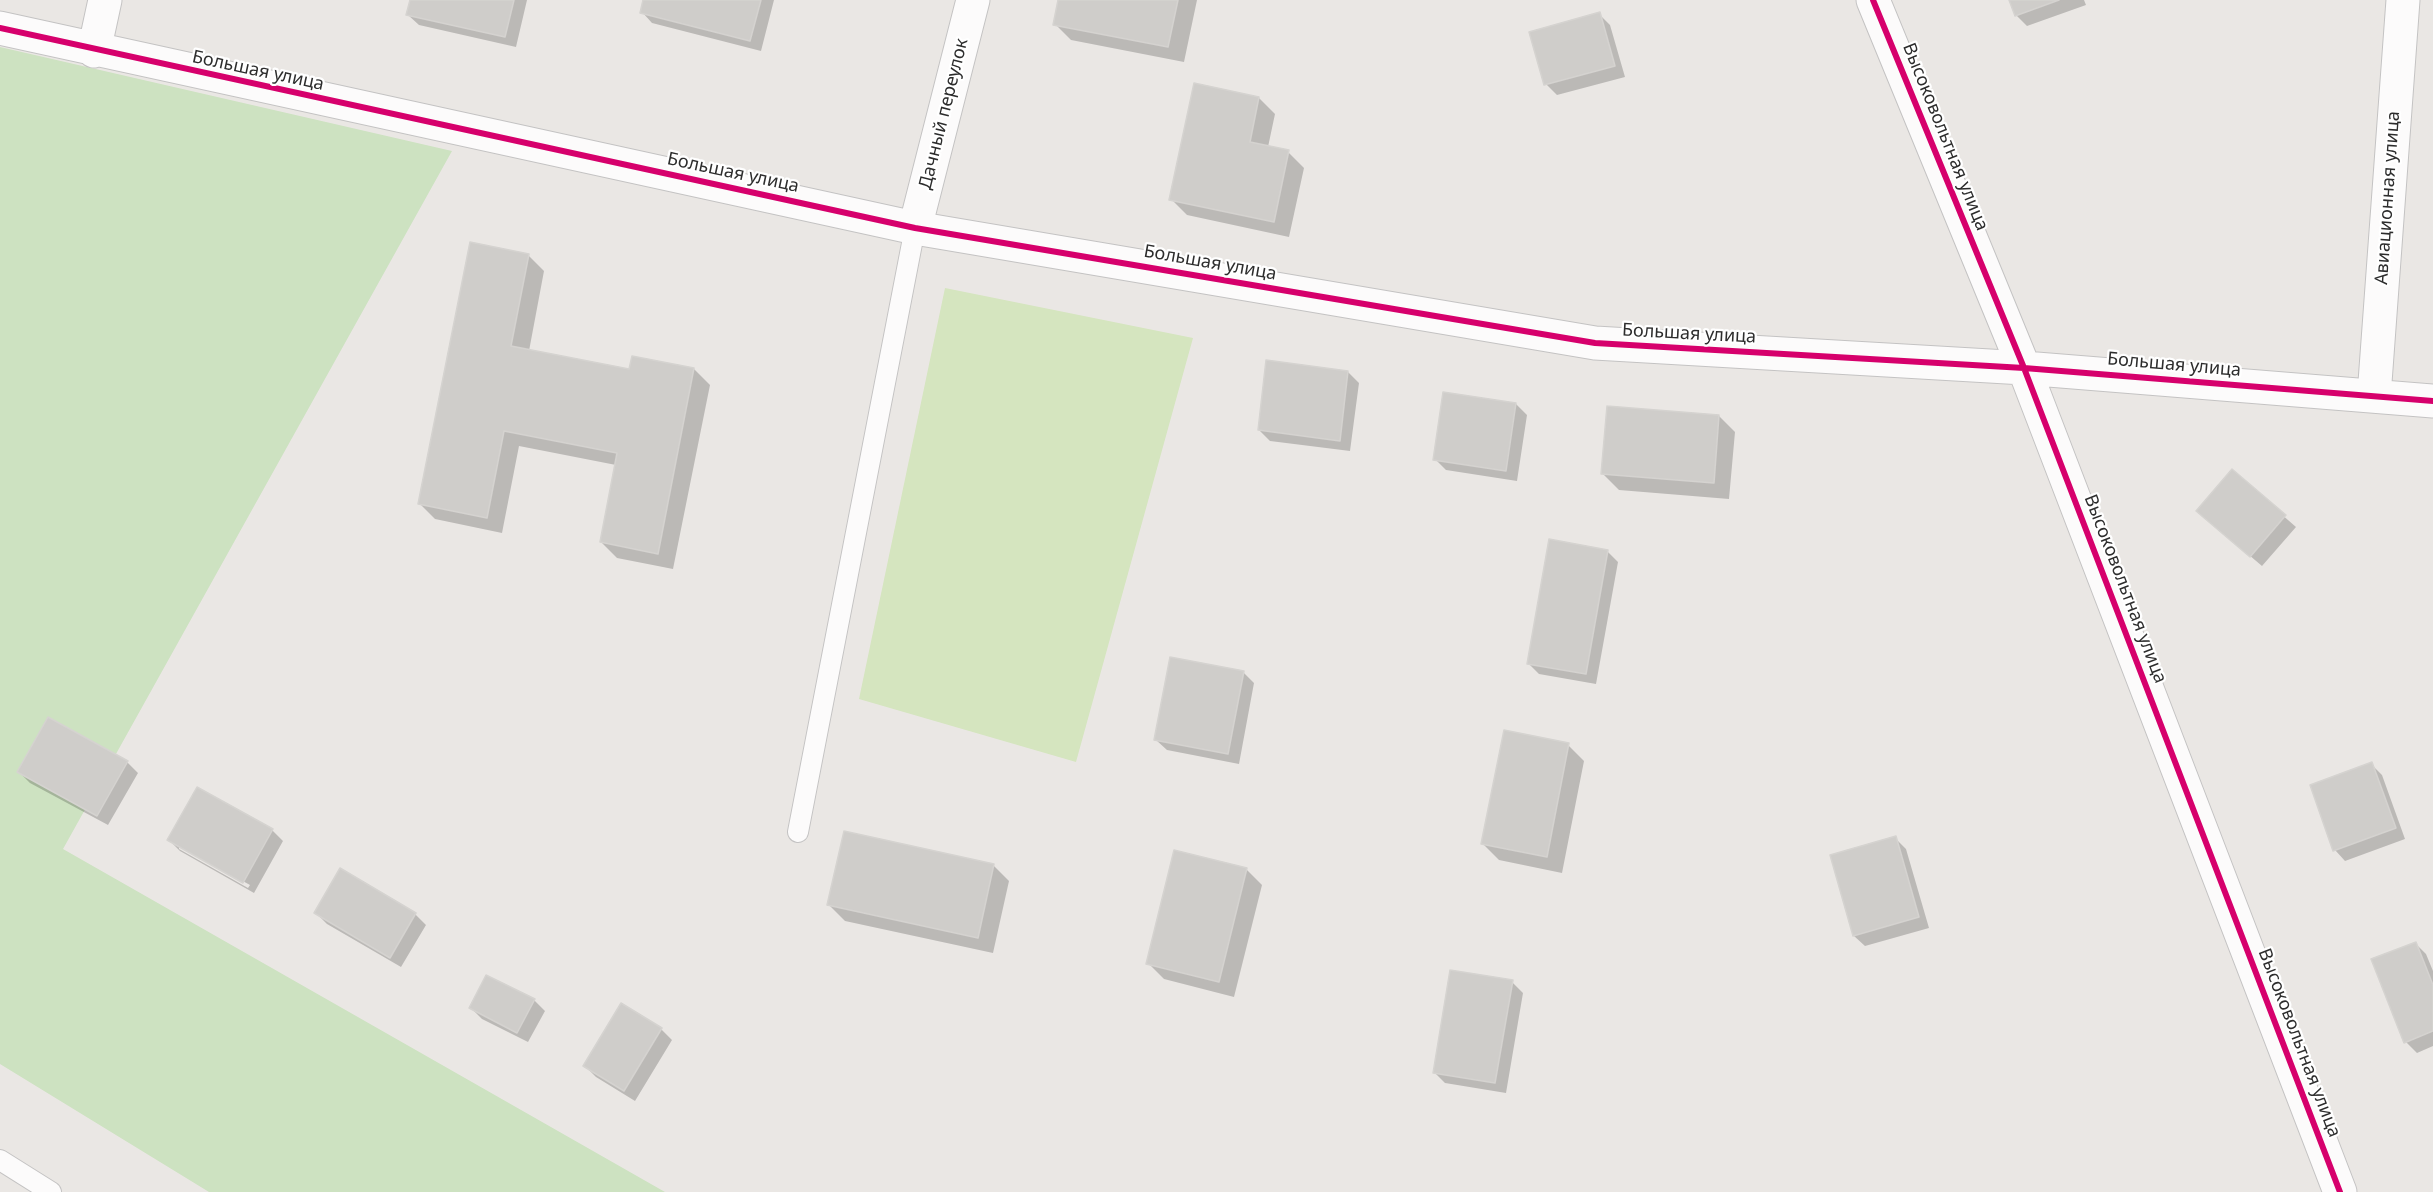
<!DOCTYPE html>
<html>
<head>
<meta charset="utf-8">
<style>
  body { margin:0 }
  canvas { display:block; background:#eae7e4 }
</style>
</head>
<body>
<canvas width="2433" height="1192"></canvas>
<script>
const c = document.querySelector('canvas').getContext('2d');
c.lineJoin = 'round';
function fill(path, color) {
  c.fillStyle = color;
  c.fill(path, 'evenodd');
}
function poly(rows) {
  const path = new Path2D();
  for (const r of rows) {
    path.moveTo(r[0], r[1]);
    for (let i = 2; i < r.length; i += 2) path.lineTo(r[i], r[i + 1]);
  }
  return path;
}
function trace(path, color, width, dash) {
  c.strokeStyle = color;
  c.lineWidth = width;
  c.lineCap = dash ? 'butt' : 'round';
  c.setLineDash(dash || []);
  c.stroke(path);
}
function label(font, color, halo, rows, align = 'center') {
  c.font = font + ' "Noto Sans",sans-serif';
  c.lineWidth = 4.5;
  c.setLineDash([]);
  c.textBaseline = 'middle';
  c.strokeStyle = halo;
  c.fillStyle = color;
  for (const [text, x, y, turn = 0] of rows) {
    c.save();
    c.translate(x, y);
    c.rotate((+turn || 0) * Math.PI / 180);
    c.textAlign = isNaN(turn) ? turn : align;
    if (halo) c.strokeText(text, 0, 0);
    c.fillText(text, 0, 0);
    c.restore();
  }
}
const green = poly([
  [0,47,452,151,63,849,665,1192,209,1192,0,1064]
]);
const pitch = poly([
  [945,288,1193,338,1076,762,859,699]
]);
const shadow = poly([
  [411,0,527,0,516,47,419,25,408,15],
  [645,0,774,0,761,51,652,23,642,12],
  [1060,0,1197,0,1184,62,1071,40,1055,24],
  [2011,0,2084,0,2086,5,2027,26,2016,15],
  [1599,14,1610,25,1625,77,1557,95,1546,84],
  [1259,98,1275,114,1268,147,1288,152,1304,168,1289,237,1187,215,1171,199],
  [528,255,544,271,529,351,630,371,633,357,694,369,710,385,673,569,617,558,601,542,616,465,519,446,502,533,435,519,419,503],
  [1348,372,1359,383,1350,451,1270,441,1259,430],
  [1516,404,1527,415,1517,481,1446,470,1435,459],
  [1719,416,1735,432,1729,499,1619,490,1603,474],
  [2232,471,2296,527,2262,566,2209,521],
  [1607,551,1618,562,1596,684,1539,674,1528,663],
  [1243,672,1254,683,1239,764,1167,750,1156,740],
  [1568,745,1584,761,1562,873,1499,860,1483,844],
  [127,762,138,773,108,825,30,783,19,772],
  [2371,764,2382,775,2405,839,2345,861,2335,850],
  [272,830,283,841,254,893,180,851,169,840],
  [179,846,250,885,248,888,179,849],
  [1895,838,1906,849,1929,928,1865,946,1854,936],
  [993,865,1009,881,993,953,845,921,829,905],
  [1246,869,1262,885,1234,997,1164,979,1148,963],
  [341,870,415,914,426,925,401,967,327,924,316,913],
  [2416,944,2426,954,2433,971,2433,1046,2417,1053,2406,1042],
  [1512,982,1523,993,1506,1093,1445,1083,1434,1072],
  [534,1000,545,1011,528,1042,482,1019,471,1008],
  [661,1029,672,1040,635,1101,596,1077,585,1066]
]);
const building = poly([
  [410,0,514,0,505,37,406,15,410,0],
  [643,0,761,0,750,41,640,13,643,0],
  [1058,0,1178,0,1168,47,1053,25,1058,0],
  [2009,0,2059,0,2015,16,2009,0],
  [1600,12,1615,66,1544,85,1529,32,1600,12],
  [1194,83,1259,97,1250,142,1289,150,1274,222,1169,200,1194,83],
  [470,242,529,254,511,346,629,369,632,356,694,368,658,554,600,542,617,453,504,431,487,518,418,504,470,242],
  [1266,360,1348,371,1340,441,1258,430,1266,360],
  [1443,392,1516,403,1506,471,1433,460,1443,392],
  [1607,406,1719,415,1714,483,1601,474,1607,406],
  [2232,469,2286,515,2250,557,2196,511,2232,469],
  [1549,539,1608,550,1586,674,1527,664,1549,539],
  [1170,657,1244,671,1228,754,1154,740,1170,657],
  [48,717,128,761,97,816,17,772,48,717],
  [1504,730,1569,743,1547,857,1481,844,1504,730],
  [2372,762,2396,828,2333,851,2310,785,2372,762],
  [197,787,273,829,243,883,167,840,197,787],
  [844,831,994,864,978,938,827,905,844,831],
  [1896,836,1919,917,1853,936,1830,855,1896,836],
  [1174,850,1247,868,1219,982,1146,964,1174,850],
  [340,868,416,913,390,958,314,913,340,868],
  [2416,942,2433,985,2433,1031,2404,1043,2371,959,2416,942],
  [1450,970,1513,980,1495,1083,1433,1073,1450,970],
  [486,975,535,999,517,1033,469,1008,486,975],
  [621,1003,662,1028,624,1091,583,1066,621,1003]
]);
const service = poly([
  [798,832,915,228],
  [0,1160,51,1192]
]);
const minor = poly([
  [1873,0,2024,368,2340,1192],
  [0,28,915,228,1595,343,2024,368,2433,401],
  [94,51,105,0],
  [915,228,973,0],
  [2374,396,2403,0]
]);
const cycleway = poly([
  [1873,0,2024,368,2340,1192],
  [0,28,915,228,1595,343,2024,368,2433,401]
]);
const streetNames = [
  ["Большая улица",258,71,12],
  ["Дачный переулок",944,114,-76],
  ["Высоковольтная улица",1945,137,68],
  ["Большая улица",733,173,12],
  ["Авиационная улица",2388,198,-86],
  ["Большая улица",1210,263,10],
  ["Большая улица",1689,334,3],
  ["Большая улица",2174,365,5],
  ["Высоковольтная улица",2125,589,69],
  ["Высоковольтная улица",2299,1043,69]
];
fill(green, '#cde2c1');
fill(pitch, '#d5e5bf');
fill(shadow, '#0003');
fill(building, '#cfcdca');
trace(building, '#d5d3d0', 1.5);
trace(service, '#c4c3c3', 22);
trace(minor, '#c4c3c3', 35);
trace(service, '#fcfbfb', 20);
trace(minor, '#fcfbfb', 33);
trace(cycleway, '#d6006c', 6);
label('18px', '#2d2d2d', '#fff', streetNames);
</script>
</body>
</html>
